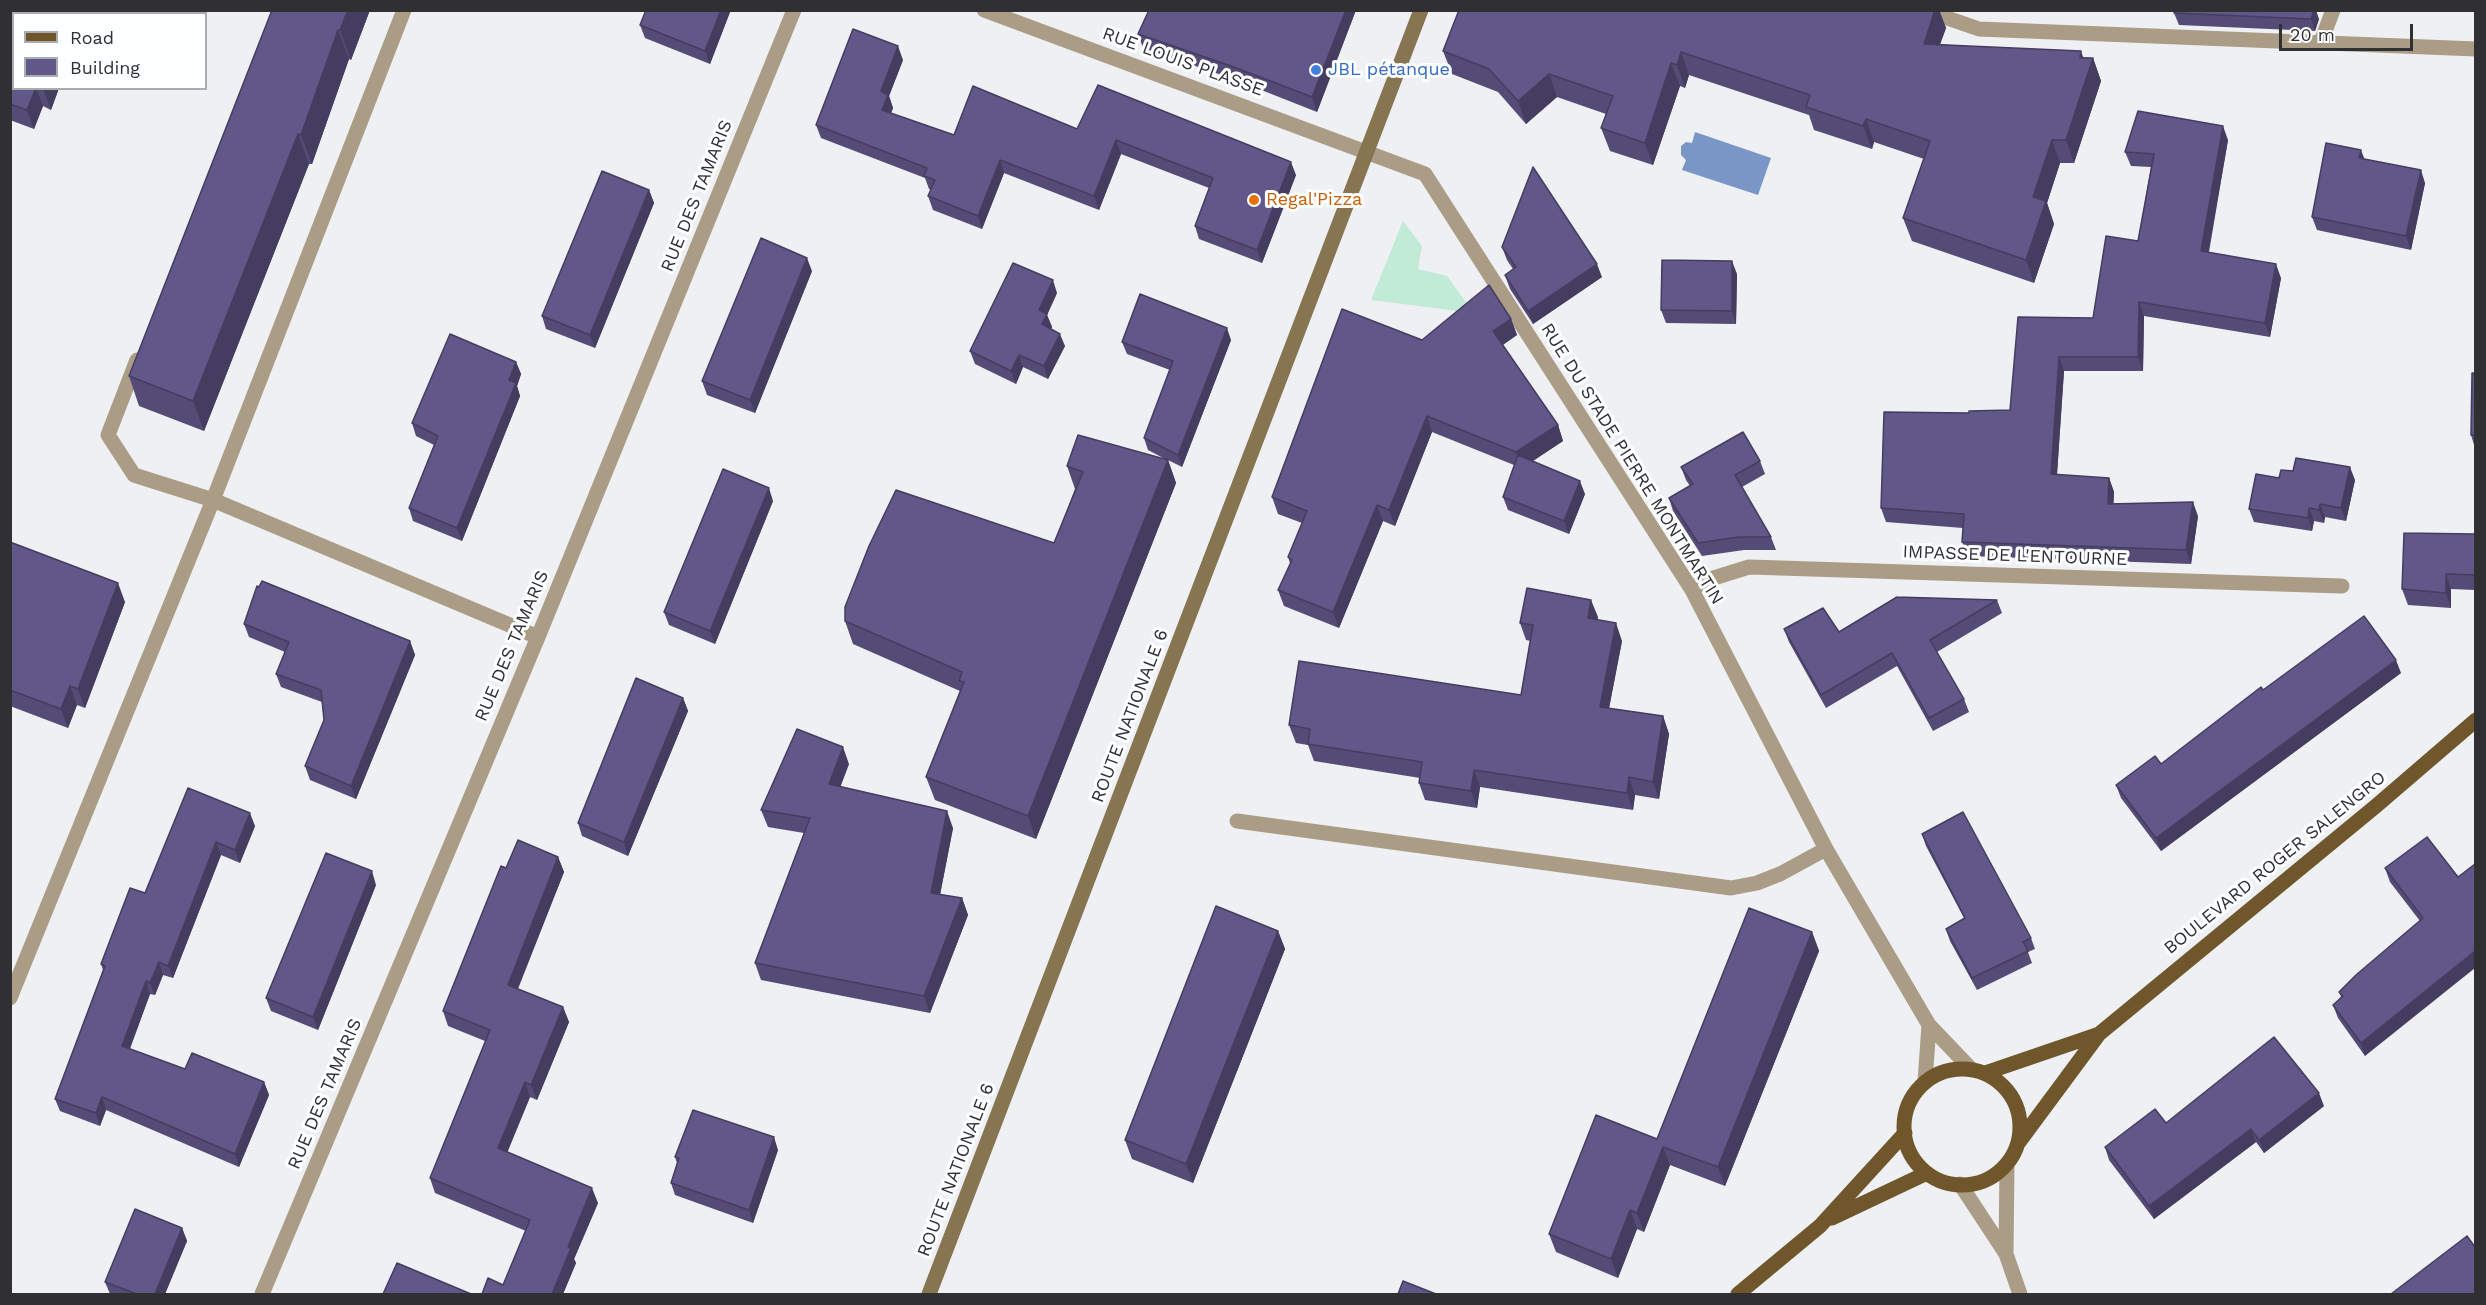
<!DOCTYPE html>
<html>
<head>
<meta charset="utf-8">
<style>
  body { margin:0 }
  #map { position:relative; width:2486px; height:1305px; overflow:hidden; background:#eef0f4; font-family:"Work Sans",sans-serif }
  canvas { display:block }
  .frame { position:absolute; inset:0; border:12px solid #303032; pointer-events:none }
  .legend { position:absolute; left:12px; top:12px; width:195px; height:78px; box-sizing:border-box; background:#fdfeff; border:2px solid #abacad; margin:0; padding:8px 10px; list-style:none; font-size:18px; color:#303032 }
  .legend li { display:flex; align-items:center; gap:12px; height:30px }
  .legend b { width:30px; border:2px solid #abacad }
  .scale { position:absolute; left:2279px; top:24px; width:134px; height:27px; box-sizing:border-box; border:3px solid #303032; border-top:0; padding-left:8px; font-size:18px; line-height:21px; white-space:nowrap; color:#303032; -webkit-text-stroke:4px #fdfeff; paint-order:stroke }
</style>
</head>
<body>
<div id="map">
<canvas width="2486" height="1305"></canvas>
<div class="frame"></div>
<ul class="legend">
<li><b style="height:8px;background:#6f572b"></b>Road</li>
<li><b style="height:16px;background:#625789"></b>Building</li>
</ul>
<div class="scale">20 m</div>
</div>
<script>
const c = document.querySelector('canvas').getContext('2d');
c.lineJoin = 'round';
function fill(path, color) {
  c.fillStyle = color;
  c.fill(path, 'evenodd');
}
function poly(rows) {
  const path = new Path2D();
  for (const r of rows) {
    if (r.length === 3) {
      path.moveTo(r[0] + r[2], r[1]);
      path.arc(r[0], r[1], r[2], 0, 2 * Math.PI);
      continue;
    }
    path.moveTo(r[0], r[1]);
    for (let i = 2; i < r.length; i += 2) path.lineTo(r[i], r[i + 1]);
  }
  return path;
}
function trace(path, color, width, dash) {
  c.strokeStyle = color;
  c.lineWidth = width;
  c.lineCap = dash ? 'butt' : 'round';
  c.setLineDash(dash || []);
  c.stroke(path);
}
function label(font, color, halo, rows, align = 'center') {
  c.font = font + ' "Work Sans",sans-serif';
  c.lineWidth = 6;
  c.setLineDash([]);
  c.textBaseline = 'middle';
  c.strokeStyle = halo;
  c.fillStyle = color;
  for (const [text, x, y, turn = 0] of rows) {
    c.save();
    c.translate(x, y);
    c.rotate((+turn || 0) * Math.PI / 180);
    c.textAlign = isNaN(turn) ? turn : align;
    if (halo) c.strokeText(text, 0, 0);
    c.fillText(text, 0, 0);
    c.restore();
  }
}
const green = poly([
  [1403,221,1422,246,1418,269,1447,276,1474,313,1371,300]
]);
const water = poly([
  [1695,132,1771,158,1758,195,1682,170,1686,160,1681,155,1681,146,1686,142,1692,143]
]);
const service = poly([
  [137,360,108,435,134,475,213,500],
  [1237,821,1731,888,1757,883,1780,874,1826,849]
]);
const minor = poly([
  [984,10,1425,174,1692,590,1826,849,1929,1025,1971,1069],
  [1924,10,1979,29,2476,49],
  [2321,42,2333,10],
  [213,500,538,637],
  [1692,590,1704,581,1749,567,2342,586],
  [10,998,213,500,404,10],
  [1925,1082,1929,1025],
  [1960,1184,2006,1254,2020,1294],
  [2006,1254,2007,1164],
  [262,1294,538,637,794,10]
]);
const secondary = poly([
  [929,1294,1421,10]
]);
const primary = poly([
  [1962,1127,58],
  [1985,1073,2099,1034],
  [2019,1142,2099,1034,2376,806,2476,720],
  [1832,1218,1927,1173],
  [1738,1294,1820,1226,1905,1133]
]);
const wall = poly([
  [10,10,14,88,59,88,51,110,43,106,34,129,10,120],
  [272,10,370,10,351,60,349,59,312,164,309,164,204,431,139,406,129,376],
  [1149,10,1356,10,1317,112,1236,80,1143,48,1138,34],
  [1459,10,1939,10,1946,28,1940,44,2093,58,2101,81,2074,163,2060,163,2047,203,2054,224,2034,283,1912,241,1903,218,1924,159,1874,142,1872,149,1814,130,1809,115,1689,75,1685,88,1680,86,1653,165,1610,151,1601,128,1606,114,1557,97,1526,124,1498,92,1452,74,1443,51],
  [730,12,710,64,645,38,640,25],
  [2174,13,2319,19,2315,31,2179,25],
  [903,60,889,96,893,108,891,113,954,135,1077,129,1296,175,1262,263,1199,239,1195,226,1209,188,1121,154,1099,210,1004,173,982,229,933,210,928,196,931,190,929,189,925,178,821,138,816,125],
  [2228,140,2209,252,2281,278,2270,337,2144,316,2143,371,2064,371,2057,475,2109,478,2114,492,2113,504,2198,516,2191,564,1968,556,1962,542,1963,528,1886,522,1881,508,1969,413,2010,410,2093,318,2138,241,2151,167,2131,166,2125,152],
  [2364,159,2425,183,2411,250,2317,230,2312,217],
  [649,190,654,203,595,348,546,329,542,316],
  [1502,247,1602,277,1533,324,1510,289,1505,275,1513,269,1507,260],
  [812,271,755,413,707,395,702,381],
  [1737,274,1736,324,1666,323,1661,310],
  [1057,293,1047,315,1052,327,1051,329,1065,346,1048,379,1023,367,1016,384,975,364,970,351],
  [1511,319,1517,335,1503,345,1558,425,1563,441,1533,461,1585,494,1569,534,1508,510,1503,497,1514,465,1432,432,1395,526,1383,521,1339,628,1284,606,1278,590,1290,563,1288,557,1302,523,1278,514,1272,497,1422,340],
  [1231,340,1182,467,1168,460,1176,483,1036,839,935,800,926,777,960,691,853,644,845,621,1054,543,1075,489,1067,466,1167,460,1148,450,1144,438,1170,370,1127,354,1122,342],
  [516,362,521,374,517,386,520,396,462,541,413,521,409,508,434,445,416,436,412,423],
  [2475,373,2475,448,2471,435],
  [1760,461,1765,474,1742,487,1771,537,1776,550,1744,550,1702,556,1673,511,1669,498,1690,486,1686,480,1681,467],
  [2279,478,2355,480,2346,521,2325,517,2324,523,2314,521,2312,531,2254,522,2249,509],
  [773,501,715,644,669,625,664,612],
  [2475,534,2475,590,2451,589,2451,608,2408,605,2402,589],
  [10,542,125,602,85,708,77,705,68,728,10,706],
  [1997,600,2002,613,1937,652,1964,699,1969,712,1933,731,1897,666,1826,708,1789,642,1784,629,1839,632],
  [1598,617,1597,620,1622,641,1609,708,1663,716,1669,734,1659,799,1635,795,1633,810,1480,787,1477,808,1425,800,1419,783,1420,778,1314,761,1308,745,1296,743,1289,725,1521,695,1531,641,1526,640,1520,623],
  [244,624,410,641,415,655,356,799,310,780,305,766,324,720,322,702,281,687,276,674,285,652,249,637],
  [2401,673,2161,851,2121,798,2116,785,2161,764,2263,690],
  [683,698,688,711,628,856,582,836,578,823],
  [849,764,840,787,953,828,940,895,962,898,968,915,930,1013,761,980,755,963,804,833,768,827,761,810],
  [188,788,255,826,240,863,221,855,173,978,163,975,155,995,150,994,130,1049,185,1069,264,1082,269,1095,239,1167,106,1110,100,1126,60,1111,55,1099,103,970,101,964,145,893],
  [1922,834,2031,938,2035,949,2028,952,2032,963,1977,990,1950,941,1946,929,1964,918,1926,846],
  [558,857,564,872,518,989,563,1007,569,1022,537,1100,530,1097,507,1152,598,1203,574,1259,576,1263,563,1294,482,1294,503,1285,526,1231,435,1193,430,1178,485,1041,448,1026,443,1011,506,868],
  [2385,868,2458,877,2365,1056,2338,1018,2333,1005,2341,997,2339,992,2420,921,2390,882],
  [376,885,318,1030,271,1011,266,998],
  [1278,931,1285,949,1193,1183,1132,1159,1125,1140],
  [1812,932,1819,951,1725,1186,1670,1165,1644,1232,1637,1229,1618,1278,1556,1252,1549,1234,1657,1139],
  [2324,1106,2264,1153,2256,1142,2154,1219,2109,1160,2105,1147,2166,1123],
  [778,1150,753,1223,675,1195,671,1183,677,1163,675,1157],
  [182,1228,187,1241,165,1294,110,1294,105,1282]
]);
const shadedWall = poly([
  [75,10,89,10,88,14,74,14],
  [348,10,370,10,351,60,340,30],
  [721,10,729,10,730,12,710,64,705,51],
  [1346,10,1356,10,1317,112,1312,97],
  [1935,10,1939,10,1946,28,1932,67,1924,44],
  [2314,10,2316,10,2319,19,2315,31,2311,19],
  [338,30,349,59,312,164,301,135],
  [898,46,903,60,889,96,893,108,887,123,882,110,881,91],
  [2081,51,2088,71,2093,58,2101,81,2074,163,2066,140],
  [1681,52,1689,75,1685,88,1677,65],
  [1671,63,1680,86,1653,165,1645,143],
  [1549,74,1557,97,1526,124,1518,101],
  [36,88,43,106,34,129,27,110],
  [44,88,59,88,51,110,44,91],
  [1866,119,1874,142,1872,149,1863,126],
  [2223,126,2228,140,2206,265,2201,251],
  [298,134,309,164,204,431,193,401],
  [1116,140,1121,154,1099,210,1094,196],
  [2052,140,2060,163,2047,203,2054,224,2034,283,2026,260,2033,197],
  [2361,150,2366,163,2359,158],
  [1000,160,1004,173,982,229,978,216],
  [1291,162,1296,175,1262,263,1257,250],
  [2421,170,2425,183,2411,250,2406,236],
  [649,190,654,203,595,348,590,335],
  [807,258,812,271,755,413,750,400],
  [1732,261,1737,274,1736,324,1732,311],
  [1597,264,1602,277,1533,324,1528,311],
  [2276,264,2281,278,2270,337,2265,323],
  [1053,280,1057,293,1047,315,1052,327,1047,337,1042,324,1039,310],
  [2139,302,2144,316,2143,371,2138,357],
  [1511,319,1517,335,1499,347,1493,331],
  [1227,328,1231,340,1182,467,1178,455],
  [1060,334,1065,346,1048,379,1044,366],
  [1019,355,1023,367,1016,384,1011,371],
  [2059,357,2064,371,2056,488,2051,474],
  [516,362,521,374,517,386,520,396,462,541,457,528],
  [1427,416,1432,432,1395,526,1389,510],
  [1558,425,1563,441,1522,468,1516,452],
  [1168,460,1176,483,1036,839,1028,816],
  [2350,467,2355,480,2346,521,2341,508],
  [2109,478,2114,492,2113,518,2108,504],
  [1580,481,1585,494,1569,534,1564,521],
  [769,488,773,501,715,644,710,631],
  [2193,502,2198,516,2191,564,2186,550],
  [2320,504,2325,517,2324,523,2319,510],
  [1377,505,1383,521,1339,628,1333,612],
  [2309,508,2314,521,2312,531,2308,518],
  [2446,574,2451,589,2451,608,2446,593],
  [118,583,125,602,85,708,78,689],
  [1591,600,1598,617,1594,635,1588,618],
  [1616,623,1622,641,1606,724,1600,707],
  [410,641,415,655,356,799,351,786],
  [2396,660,2401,673,2161,851,2156,838],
  [70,686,77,705,68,728,61,709],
  [683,698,688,711,628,856,624,842],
  [1663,716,1669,734,1659,799,1653,782],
  [843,747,849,764,835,801,829,784],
  [1474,770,1480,787,1477,808,1471,791],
  [1629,777,1635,795,1633,810,1627,793],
  [947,811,953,828,937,910,931,893],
  [250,813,255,826,240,863,235,850],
  [216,842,221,855,173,978,168,966],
  [558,857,564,872,513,1000,508,985],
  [372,871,376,885,318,1030,313,1017],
  [962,898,968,915,930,1013,924,996],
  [1278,931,1285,949,1193,1183,1186,1164],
  [1812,932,1819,951,1725,1186,1718,1167],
  [2475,951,2475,968,2365,1056,2361,1043],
  [159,962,163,975,155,995,150,983],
  [146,981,150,994,126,1058,122,1046],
  [563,1007,569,1022,537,1100,531,1085],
  [264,1082,269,1095,239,1167,235,1154],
  [525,1082,530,1097,503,1163,498,1148],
  [2319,1093,2324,1106,2264,1153,2259,1140],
  [102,1097,106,1110,100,1126,96,1113],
  [2251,1129,2256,1142,2154,1219,2149,1206],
  [774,1137,778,1150,753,1223,749,1210],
  [1663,1147,1670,1165,1644,1232,1637,1213],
  [592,1188,598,1203,574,1259,576,1263,563,1294,552,1294,568,1247],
  [1630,1210,1637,1229,1618,1278,1611,1259],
  [182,1228,187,1241,165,1294,155,1294]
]);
const building = poly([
  [10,10,75,10,74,14,14,14,14,88,36,88,27,110,10,104,10,10],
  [272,10,348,10,340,30,338,30,301,135,298,134,193,401,129,376,272,10],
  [646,10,721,10,705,51,640,25,646,10],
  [1149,10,1346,10,1312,97,1231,66,1138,34,1149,10],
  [1459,10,1935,10,1924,44,2081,51,2080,58,2093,58,2066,140,2052,140,2033,197,2046,201,2026,260,1903,218,1930,141,1866,119,1863,126,1806,107,1810,95,1681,52,1677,65,1671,63,1645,143,1601,128,1613,96,1549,74,1518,101,1489,69,1443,51,1459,10],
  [2175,10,2314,10,2311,19,2174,13,2175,10],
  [853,29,898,46,881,91,888,95,882,110,954,135,973,86,1077,129,1098,85,1291,162,1257,250,1195,226,1213,178,1116,140,1094,196,1000,160,978,216,928,196,935,180,924,176,927,168,816,125,853,29],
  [2138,111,2223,126,2201,251,2276,264,2265,323,2139,302,2138,357,2059,357,2051,474,2109,478,2108,504,2193,502,2186,550,1962,542,1964,514,1881,508,1884,412,1969,413,1969,411,2010,410,2018,317,2093,318,2106,236,2138,241,2154,154,2125,152,2138,111],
  [2326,143,2361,150,2359,158,2421,170,2406,236,2312,217,2326,143],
  [1533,167,1597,264,1528,311,1505,275,1516,267,1502,247,1533,167],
  [602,171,649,190,590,335,542,316,602,171],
  [761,238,807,258,750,400,702,381,761,238],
  [1662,260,1732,261,1732,311,1661,310,1662,260],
  [1013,263,1053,280,1039,310,1047,314,1042,324,1060,334,1044,366,1019,355,1011,371,970,351,1013,263],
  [1489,285,1511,319,1493,331,1558,425,1516,452,1427,416,1389,510,1377,505,1333,612,1278,590,1292,560,1288,557,1307,511,1272,497,1342,309,1422,340,1489,285],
  [1140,294,1227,328,1178,455,1144,438,1173,361,1122,342,1140,294],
  [450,334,516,362,509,380,516,383,457,528,409,508,438,436,412,423,450,334],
  [2472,373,2475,373,2475,435,2471,435,2472,373],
  [1743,432,1760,461,1735,475,1771,537,1739,537,1698,543,1669,498,1693,484,1681,467,1743,432],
  [1078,435,1168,460,1028,816,926,777,964,682,959,681,962,672,845,621,845,607,869,546,896,490,1054,543,1083,472,1067,466,1078,435],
  [1518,455,1580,481,1564,521,1503,497,1518,455],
  [2296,458,2350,467,2341,508,2320,504,2319,510,2309,508,2308,518,2249,509,2256,474,2279,478,2281,470,2293,471,2296,458],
  [723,469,769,488,710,631,664,612,723,469],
  [2404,533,2475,534,2475,575,2446,574,2446,593,2402,589,2404,533],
  [10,542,118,583,78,689,70,686,61,709,10,690,10,542],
  [262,581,410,641,351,786,305,766,324,720,321,690,276,674,289,642,244,624,257,586,259,587,262,581],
  [1527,588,1591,600,1588,618,1616,623,1600,707,1663,716,1653,782,1629,777,1627,793,1474,770,1471,791,1419,783,1422,762,1308,744,1310,729,1289,725,1299,661,1521,695,1533,625,1520,623,1527,588],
  [1897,597,1997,600,1930,640,1964,699,1929,718,1892,653,1821,695,1784,629,1823,608,1839,632,1897,597],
  [2364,616,2396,660,2156,838,2116,785,2155,756,2161,764,2261,687,2263,690,2364,616],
  [636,678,683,698,624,842,578,823,636,678],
  [797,729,843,747,829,784,947,811,931,893,962,898,924,996,755,963,810,818,761,810,797,729],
  [188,788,250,813,235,850,216,842,168,966,159,962,150,983,146,981,122,1046,185,1069,192,1053,264,1082,235,1154,102,1097,96,1113,55,1099,105,966,101,964,130,888,145,893,188,788],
  [1963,812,2031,938,2023,942,2028,951,1972,978,1946,929,1965,918,1922,834,1963,812],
  [2427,837,2458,877,2475,864,2475,951,2361,1043,2333,1005,2343,996,2339,992,2356,975,2423,918,2385,868,2427,837],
  [518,840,558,857,508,985,563,1007,531,1085,525,1082,498,1148,592,1188,568,1247,571,1248,552,1294,482,1294,488,1278,503,1285,530,1220,430,1178,490,1030,443,1011,501,866,506,868,518,840],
  [326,853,372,871,313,1017,266,998,326,853],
  [1216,906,1278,931,1186,1164,1125,1140,1216,906],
  [1749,908,1812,932,1718,1167,1663,1147,1637,1213,1630,1210,1611,1259,1549,1234,1596,1115,1657,1139,1749,908],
  [2274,1037,2319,1093,2259,1140,2251,1129,2149,1206,2105,1147,2155,1109,2166,1123,2274,1037],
  [693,1110,774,1137,749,1210,671,1183,679,1158,675,1157,693,1110],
  [135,1209,182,1228,155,1294,137,1294,105,1282,135,1209],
  [2467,1236,2475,1247,2475,1294,2391,1294,2467,1236],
  [397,1263,471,1294,383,1294,397,1263],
  [1403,1281,1436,1294,1398,1294,1403,1281]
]);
const markers = [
  [1316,70,6,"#3f7fe0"],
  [1254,200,6,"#e8710a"]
];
const streetNames = [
  ["RUE LOUIS PLASSE",1183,62,20],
  ["RUE DES TAMARIS",697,196,-68],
  ["RUE DU STADE PIERRE MONTMARTIN",1632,464,58],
  ["IMPASSE DE L'ENTOURNE",2015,556,2],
  ["RUE DES TAMARIS",512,646,-67],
  ["ROUTE NATIONALE 6",1130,716,-69],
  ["BOULEVARD ROGER SALENGRO",2275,863,-39],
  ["RUE DES TAMARIS",325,1094,-67],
  ["ROUTE NATIONALE 6",956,1170,-69]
];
const shopNames = [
  ["JBL pétanque",1328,70]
];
const foodNames = [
  ["Regal'Pizza",1266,200]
];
fill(green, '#c1ead7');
fill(water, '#7996c7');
trace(service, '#aa9c85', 15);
trace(minor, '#aa9c85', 15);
trace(secondary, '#877451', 15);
trace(primary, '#6f572b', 15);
fill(wall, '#544b76');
fill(shadedWall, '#453d60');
fill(building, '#625789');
trace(building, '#453d60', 1.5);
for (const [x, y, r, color] of markers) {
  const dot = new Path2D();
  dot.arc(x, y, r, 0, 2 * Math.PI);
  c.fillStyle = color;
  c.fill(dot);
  trace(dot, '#fdfeff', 2);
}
label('18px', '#303032', '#fdfeff', streetNames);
label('18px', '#366cbe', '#fdfeff', shopNames, 'left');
label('18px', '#c56008', '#fdfeff', foodNames, 'left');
</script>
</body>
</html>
